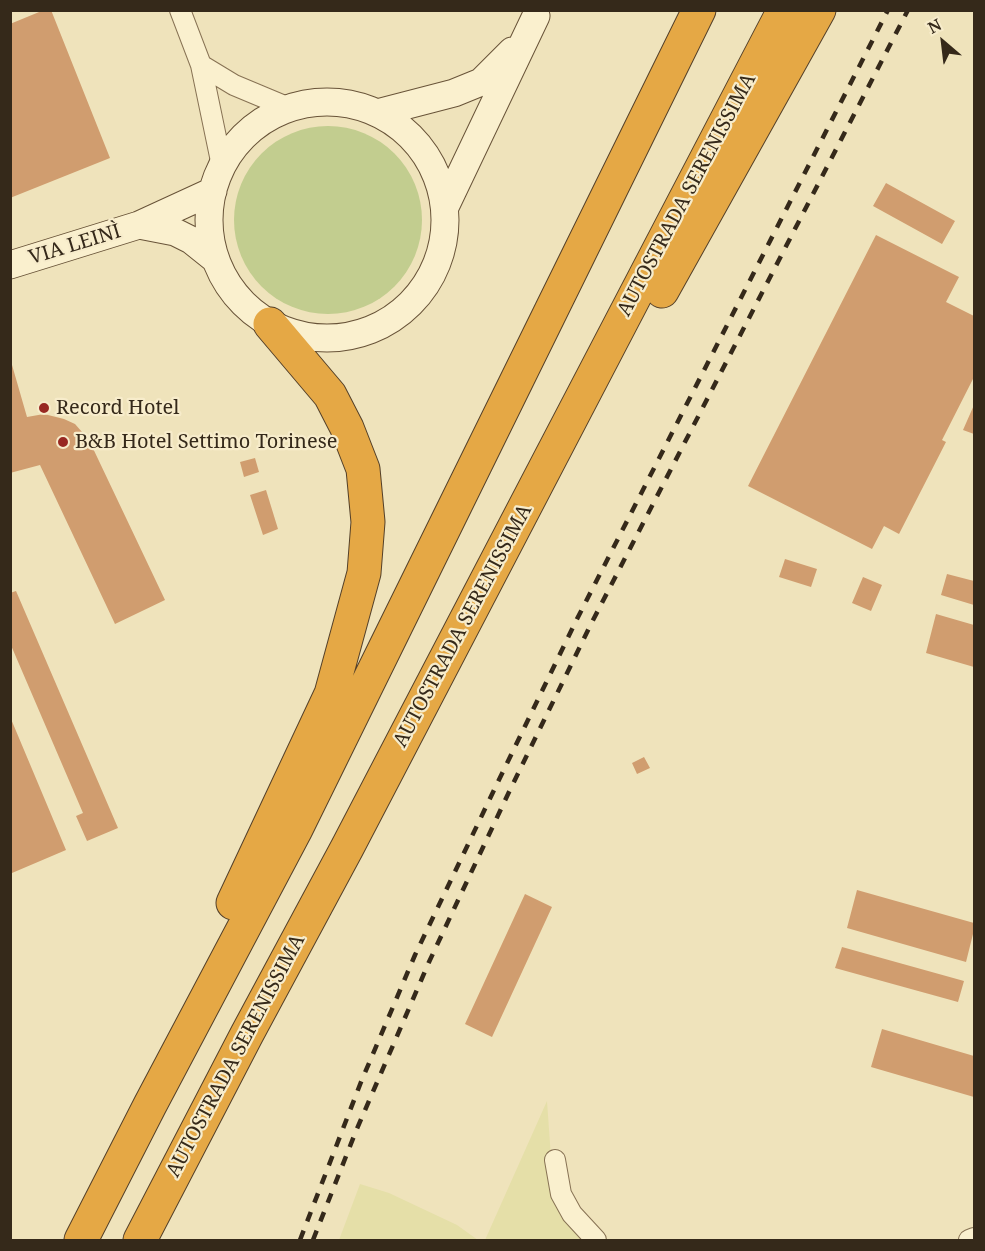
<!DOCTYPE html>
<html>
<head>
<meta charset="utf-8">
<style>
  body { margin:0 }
  #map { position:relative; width:985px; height:1251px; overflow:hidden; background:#efe3bb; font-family:"Noto Serif",serif }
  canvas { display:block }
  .frame { position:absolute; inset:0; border:12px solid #35291a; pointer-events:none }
  .north { position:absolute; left:913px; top:12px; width:60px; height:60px; -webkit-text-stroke:4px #f7eccb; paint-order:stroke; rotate:332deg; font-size:16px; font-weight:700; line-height:24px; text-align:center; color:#35291a }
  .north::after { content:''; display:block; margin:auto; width:21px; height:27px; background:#35291a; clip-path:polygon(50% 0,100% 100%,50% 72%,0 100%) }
</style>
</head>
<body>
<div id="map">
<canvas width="985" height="1251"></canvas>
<div class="frame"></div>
<div class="north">N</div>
</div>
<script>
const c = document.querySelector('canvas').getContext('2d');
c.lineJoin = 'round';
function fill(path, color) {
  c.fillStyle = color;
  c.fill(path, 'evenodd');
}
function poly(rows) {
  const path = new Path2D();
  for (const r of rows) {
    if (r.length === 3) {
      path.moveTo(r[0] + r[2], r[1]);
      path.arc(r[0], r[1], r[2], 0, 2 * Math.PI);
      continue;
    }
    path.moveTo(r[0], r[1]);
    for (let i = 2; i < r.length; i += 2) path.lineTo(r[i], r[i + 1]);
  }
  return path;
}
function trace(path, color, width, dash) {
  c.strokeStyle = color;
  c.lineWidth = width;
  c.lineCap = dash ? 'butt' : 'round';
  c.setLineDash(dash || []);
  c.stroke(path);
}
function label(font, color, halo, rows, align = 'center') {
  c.font = font + ' "Noto Serif",serif';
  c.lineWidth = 4.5;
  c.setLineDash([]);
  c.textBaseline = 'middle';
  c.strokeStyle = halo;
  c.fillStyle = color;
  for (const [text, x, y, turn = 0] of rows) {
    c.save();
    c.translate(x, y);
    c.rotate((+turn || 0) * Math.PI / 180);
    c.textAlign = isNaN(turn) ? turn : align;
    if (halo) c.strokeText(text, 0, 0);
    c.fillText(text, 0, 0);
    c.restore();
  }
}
const farmland = poly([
  [547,1101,554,1200,585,1240,485,1240],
  [360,1184,389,1193,457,1225,478,1240,339,1240]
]);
const green = poly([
  [328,220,94]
]);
const building = poly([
  [44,10,51,10,110,158,10,198,10,24],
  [886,183,955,221,942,244,873,206],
  [876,235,959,277,946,302,974,316,974,377,942,440,946,442,899,534,884,526,872,549,748,486],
  [10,358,27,417,44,414,64,419,75,424,89,440,165,600,115,624,40,465,10,473],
  [974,405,974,434,963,430],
  [255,458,259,472,244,477,240,462],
  [266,490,278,529,263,535,250,495],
  [785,559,817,569,811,587,779,577],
  [947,574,974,581,974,605,941,595],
  [863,577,882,585,871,611,852,603],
  [16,591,118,828,87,841,76,816,83,813,10,643,10,593],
  [936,614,974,625,974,667,926,653],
  [11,719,66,850,12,873,11,870],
  [644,757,650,768,637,774,632,763],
  [857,890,974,923,974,930,966,962,847,928],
  [525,894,552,907,492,1037,465,1024],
  [842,947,964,981,958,1002,835,968],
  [882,1029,974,1056,974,1097,871,1067]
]);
const street = poly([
  [180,10,201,65,222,166],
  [201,65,234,85,289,108],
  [555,1160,561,1194,572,1214,596,1240],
  [969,1240,974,1238]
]);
const secondary = poly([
  [327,220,118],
  [377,113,454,93,481,82,512,51],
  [445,207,536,16],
  [139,225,175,232,191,240,216,260],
  [10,265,139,225,213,191]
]);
const highway = poly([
  [662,291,819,10],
  [233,903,331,694,364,573,368,522,363,469,347,428,330,395,270,324],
  [81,1240,150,1105,296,829,699,10],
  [140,1240,247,1034,347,848,784,10]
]);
const rail = poly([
  [300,1240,361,1082,415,955,496,786,577,619,888,10],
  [313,1240,356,1131,429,962,509,792,590,626,908,10]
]);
const markers = [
  [44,408,6,"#982822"],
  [63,442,6,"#982822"]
];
const streetNames = [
  ["AUTOSTRADA SERENISSIMA",687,195,-62],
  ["VIA LEINÌ",75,245,-17],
  ["AUTOSTRADA SERENISSIMA",463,626,-62],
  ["AUTOSTRADA SERENISSIMA",236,1056,-62]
];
const poiNames = [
  ["Record Hotel",56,408],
  ["B&B Hotel Settimo Torinese",75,442]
];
fill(farmland, '#e5dfa8');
fill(green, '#c2cd8f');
fill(building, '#d09d6f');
trace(street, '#877254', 22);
trace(secondary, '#685338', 29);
trace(highway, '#544029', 35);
trace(street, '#faf0ce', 20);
trace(secondary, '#faf0ce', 27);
trace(highway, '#e5a845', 33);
trace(rail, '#35291a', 4.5, [10, 10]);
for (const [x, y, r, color] of markers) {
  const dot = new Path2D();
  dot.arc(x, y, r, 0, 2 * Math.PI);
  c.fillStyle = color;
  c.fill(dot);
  trace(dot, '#f7eccb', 2);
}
label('20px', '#35291a', '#f7eccb', streetNames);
label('20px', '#35291a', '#f7eccb', poiNames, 'left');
</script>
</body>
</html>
